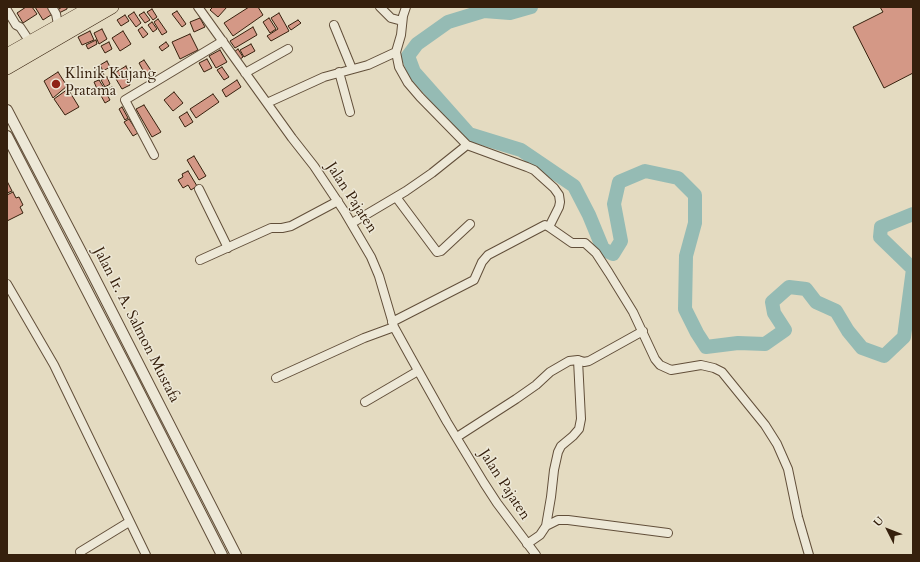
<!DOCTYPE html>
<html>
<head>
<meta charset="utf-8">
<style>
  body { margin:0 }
  #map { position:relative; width:920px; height:562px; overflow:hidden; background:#e4dbc1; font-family:Cardo,serif }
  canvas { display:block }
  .frame { position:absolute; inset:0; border:8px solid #36200d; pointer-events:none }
  .north { position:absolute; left:868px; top:510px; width:40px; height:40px; -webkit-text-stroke:3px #ede8d7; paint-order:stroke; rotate:312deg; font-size:11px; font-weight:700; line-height:16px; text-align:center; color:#36200d }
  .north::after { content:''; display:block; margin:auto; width:14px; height:18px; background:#36200d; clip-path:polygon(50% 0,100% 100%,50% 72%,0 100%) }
</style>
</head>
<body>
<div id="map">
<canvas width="920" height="562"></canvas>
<div class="frame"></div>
<div class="north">U</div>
</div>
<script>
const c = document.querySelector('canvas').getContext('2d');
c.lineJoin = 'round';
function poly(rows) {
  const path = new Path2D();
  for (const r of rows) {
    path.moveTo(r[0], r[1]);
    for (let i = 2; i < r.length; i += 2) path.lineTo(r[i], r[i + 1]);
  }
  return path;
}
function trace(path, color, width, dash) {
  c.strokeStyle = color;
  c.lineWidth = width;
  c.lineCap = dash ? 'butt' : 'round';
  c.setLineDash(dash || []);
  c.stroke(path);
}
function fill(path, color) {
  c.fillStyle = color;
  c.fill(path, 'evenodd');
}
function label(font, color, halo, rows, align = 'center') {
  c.font = font + ' Cardo,serif';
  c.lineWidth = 3;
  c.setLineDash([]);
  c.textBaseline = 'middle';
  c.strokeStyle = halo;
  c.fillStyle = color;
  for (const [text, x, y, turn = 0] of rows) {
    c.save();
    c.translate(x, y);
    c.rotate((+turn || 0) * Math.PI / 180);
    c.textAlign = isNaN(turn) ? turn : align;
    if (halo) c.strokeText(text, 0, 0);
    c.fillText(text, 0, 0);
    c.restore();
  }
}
const river = poly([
  [531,7,510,13,484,11,448,22,417,44,408,56,414,72,469,134,521,150,574,186,589,215,603,249,613,254,621,241,614,204,619,182,645,171,678,178,695,195,695,223,686,256,685,309,697,333,706,347,738,343,765,344,785,330,774,313,772,302,789,287,806,289,816,302,836,311,848,331,862,348,884,356,904,337,913,269],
  [913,214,881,227,880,237,913,269]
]);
const building = poly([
  [26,7,32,7,37,14,23,23,17,13,26,7],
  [35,7,50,7,54,13,43,20,35,7],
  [62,7,67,7,67,9,57,14,56,11,62,7],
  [213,7,227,7,218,17,210,10,213,7],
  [249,7,258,7,263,15,233,36,224,23,249,7],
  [880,7,913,7,913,73,884,88,853,27,883,12,880,7],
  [152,9,157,17,153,20,147,12,152,9],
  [177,11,186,24,182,27,172,14,177,11],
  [134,12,141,23,136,27,128,16,134,12],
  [144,12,150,20,145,23,139,15,144,12],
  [279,13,289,31,271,41,267,36,278,29,271,18,279,13],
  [125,15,129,21,121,26,117,20,125,15],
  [200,18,205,27,194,32,190,22,200,18],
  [269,18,276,29,270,33,263,22,269,18],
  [158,19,167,32,162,35,154,22,158,19],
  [298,20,301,23,291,30,288,26,298,20],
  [152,22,157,29,153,32,148,25,152,22],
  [142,27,148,34,143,38,138,30,142,27],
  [253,27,257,35,235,48,230,41,253,27],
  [102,29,107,39,99,44,94,33,102,29],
  [90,31,94,40,82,45,78,37,90,31],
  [123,31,131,44,120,51,112,38,123,31],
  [190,34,198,50,180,59,172,42,190,34],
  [96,40,97,44,88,49,86,45,96,40],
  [109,42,112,49,105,53,101,46,109,42],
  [166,42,169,46,162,51,159,47,166,42],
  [251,44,255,51,244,57,240,50,251,44],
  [238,49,243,57,239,60,234,52,238,49],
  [220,50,227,62,216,68,209,56,220,50],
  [207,59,212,68,204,72,199,63,207,59],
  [144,60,152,72,146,76,139,63,144,60],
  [107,61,110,67,103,71,100,65,107,61],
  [126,66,128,71,115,78,113,74,126,66],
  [222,67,229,77,224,80,217,70,222,67],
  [100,68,104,75,98,78,95,71,100,68],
  [58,72,67,86,53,98,44,81,58,72],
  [125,74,130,85,122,89,116,79,125,74],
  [107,77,110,84,105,87,101,80,107,77],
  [99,80,104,88,98,91,94,82,99,80],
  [237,80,241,87,226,97,222,90,237,80],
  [112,87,114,92,108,95,106,90,112,87],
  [68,89,79,107,65,115,54,99,68,89],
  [104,89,110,100,105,103,99,92,104,89],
  [174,92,183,103,173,111,164,100,174,92],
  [213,94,219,102,196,118,190,109,213,94],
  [144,105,161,132,152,137,136,109,144,105],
  [122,107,128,118,125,120,119,109,122,107],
  [187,112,193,122,185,127,179,117,187,112],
  [129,119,138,133,133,136,124,122,129,119],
  [194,156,206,176,199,180,187,160,194,156],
  [188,171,197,186,191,190,188,185,183,188,178,180,183,177,182,174,188,171],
  [7,181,12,191,7,193,7,181],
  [13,192,16,198,19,197,23,205,20,207,23,213,7,221,7,195,13,192]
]);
const minor = poly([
  [52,7,56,14,59,29],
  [198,7,292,138,314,166,344,211,371,257,379,276,394,327,410,356,447,422,484,483,497,503,536,555],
  [380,7,391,18,402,21],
  [7,10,16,25,20,27,30,42],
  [334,25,352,69],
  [396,52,399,67,408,83,420,97,467,145,527,167,534,170,554,188,559,195,560,202,559,207,549,227],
  [339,72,350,112],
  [245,73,288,49],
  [267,103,324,77,368,65,396,52,401,35,403,16,406,7],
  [154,155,125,100,223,41],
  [199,189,228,248],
  [396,197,437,252,441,251,470,224],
  [352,223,406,191,432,173,467,145],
  [200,260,271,228,282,228,291,226,338,201],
  [7,284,54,365,146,555],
  [392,322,474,280,482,262,488,255,545,225,549,227,572,243,585,243,596,253,609,273,633,312,655,359,660,365,671,370,701,365,714,368,722,372,765,425,777,444,788,469,798,517,809,555],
  [276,378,364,338,394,327],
  [365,402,418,371],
  [457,437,516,399,536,385,550,372,569,361,578,360,584,362,589,361,643,331],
  [546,526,558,520,568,520,668,533],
  [527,544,540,535,546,526,551,497,554,470,558,452,561,446,573,436,579,429,581,419,578,360],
  [80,552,129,522]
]);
const tertiary = poly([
  [7,110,89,267,236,555],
  [7,136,130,374,222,555]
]);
const trunk = poly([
  [7,55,92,7],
  [7,68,112,7]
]);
const markers = [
  [56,84,5,"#8f2418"]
];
const poiNames = [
  ["Klinik Kujang",65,75],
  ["Pratama",65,92]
];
const streetNames = [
  ["Jalan Pajaten",351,198,57],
  ["Jalan Ir. A. Salmon Mustafa",136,325,63],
  ["Jalan Pajaten",504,485,57]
];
trace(river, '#95bbb4', 14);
fill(building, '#d49886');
trace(building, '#36200d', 1);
trace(minor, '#624f3a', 10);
trace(tertiary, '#624f3a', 12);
trace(trunk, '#36200d', 14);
trace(minor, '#ede8d7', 8);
trace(tertiary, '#ede8d7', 10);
trace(trunk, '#e4dbc1', 13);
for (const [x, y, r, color] of markers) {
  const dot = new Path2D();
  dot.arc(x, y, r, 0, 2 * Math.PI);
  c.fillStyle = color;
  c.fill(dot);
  trace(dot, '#ede8d7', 1.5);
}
label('15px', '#36200d', '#ede8d7', poiNames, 'left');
label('15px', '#36200d', '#ede8d7', streetNames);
</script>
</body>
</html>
